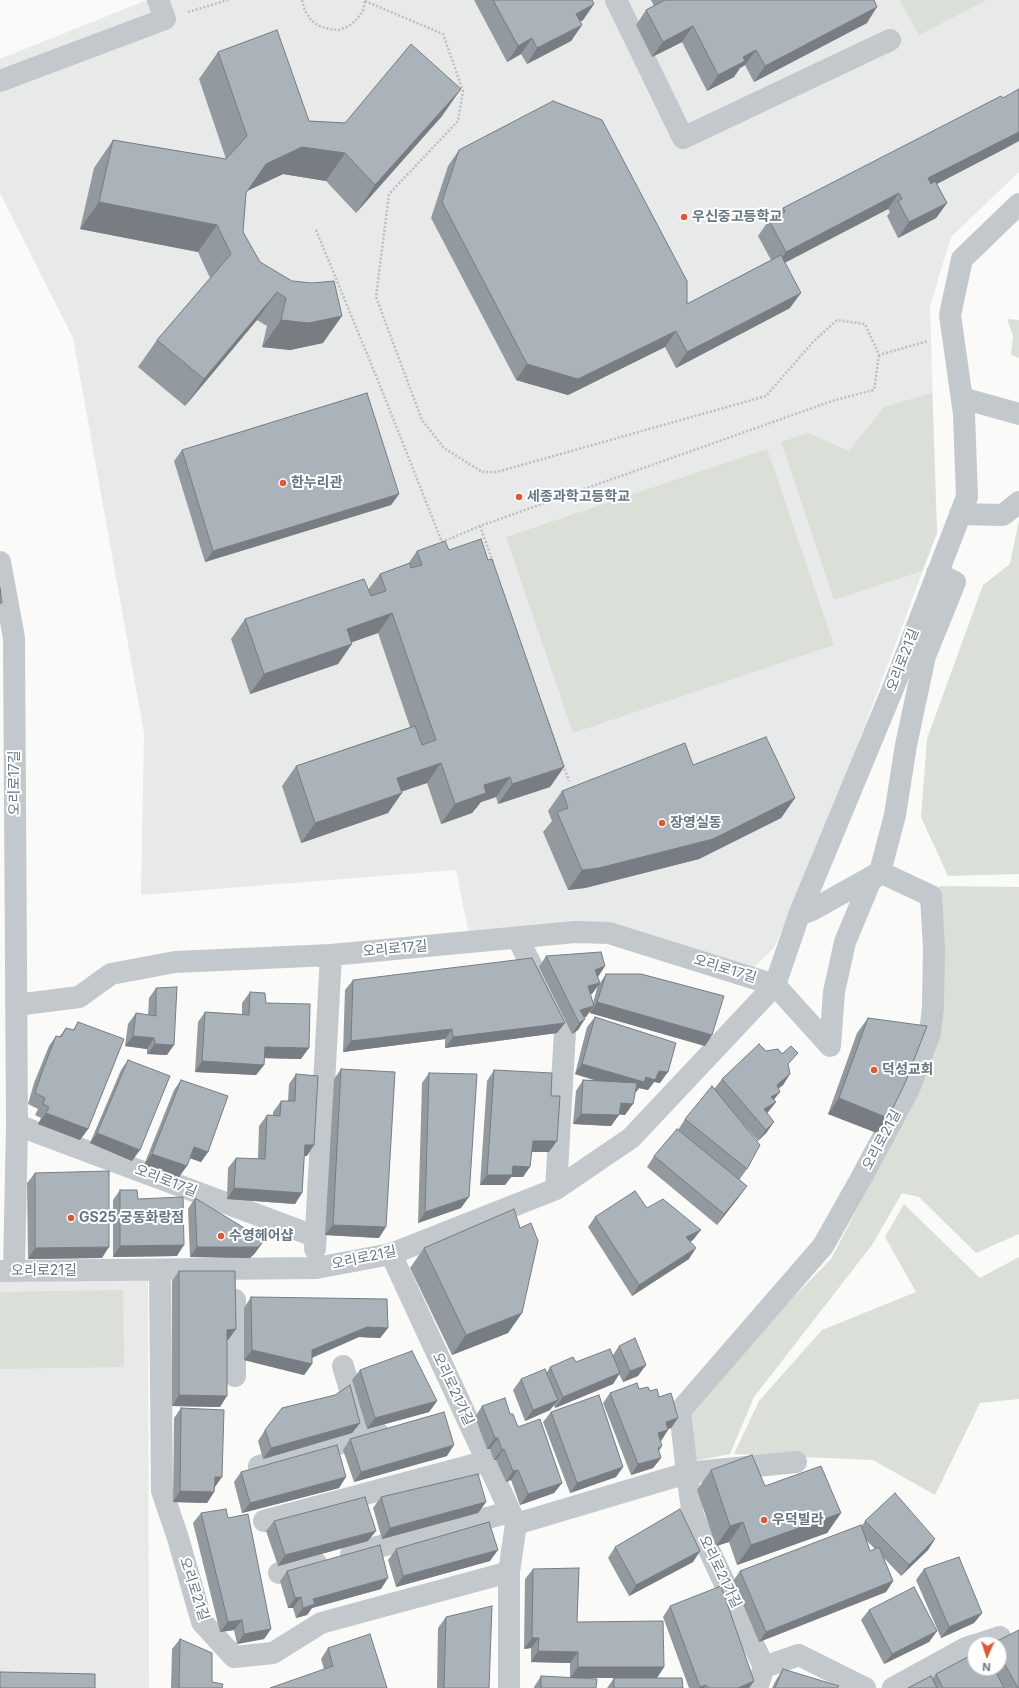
<!DOCTYPE html>
<html>
<head>
<meta charset="utf-8">
<style>
  body { margin:0 }
  #map { position:relative; width:1019px; height:1688px; overflow:hidden; background:#fafaf8; font-family:Inter,sans-serif }
  canvas { display:block }
  .north { position:absolute; left:967px; top:1636px; width:40px; height:40px; box-sizing:border-box; background:#fff; border:1px solid #c1c8cd; border-radius:50%; rotate:183deg; font-size:11px; font-weight:700; line-height:16px; text-align:center; color:#657683 }
  .north::after { content:''; display:block; margin:auto; width:14px; height:18px; background:#e4572e; clip-path:polygon(50% 0,100% 100%,50% 72%,0 100%) }
</style>
</head>
<body>
<div id="map">
<canvas width="1019" height="1688"></canvas>
<div class="north">N</div>
</div>
<script>
const c = document.querySelector('canvas').getContext('2d');
c.lineJoin = 'round';
function fill(path, color) {
  c.fillStyle = color;
  c.fill(path, 'evenodd');
}
function poly(rows) {
  const path = new Path2D();
  for (const r of rows) {
    path.moveTo(r[0], r[1]);
    for (let i = 2; i < r.length; i += 2) path.lineTo(r[i], r[i + 1]);
  }
  return path;
}
function trace(path, color, width, dash) {
  c.strokeStyle = color;
  c.lineWidth = width;
  c.lineCap = dash ? 'butt' : 'round';
  c.setLineDash(dash || []);
  c.stroke(path);
}
function label(font, color, halo, rows, align = 'center') {
  c.font = font + ' Inter,"Noto Sans KR",sans-serif';
  c.lineWidth = 4;
  c.setLineDash([]);
  c.textBaseline = 'middle';
  c.strokeStyle = halo;
  c.fillStyle = color;
  for (const [text, x, y, turn = 0] of rows) {
    c.save();
    c.translate(x, y);
    c.rotate((+turn || 0) * Math.PI / 180);
    c.textAlign = isNaN(turn) ? turn : align;
    if (halo) c.strokeText(text, 0, 0);
    c.fillText(text, 0, 0);
    c.restore();
  }
}
const built = poly([
  [147,0,1019,0,1019,172,951,237,930,306,937,533,828,824,774,948,753,968,665,941,469,935,456,870,141,895,144,733,73,338,0,193,0,59],
  [0,1271,148,1271,149,1688,0,1688]
]);
const green = poly([
  [900,0,987,0,919,35],
  [1007,319,1019,320,1019,358,1011,355,1013,336],
  [932,393,937,533,922,571,834,600,781,442,808,433,849,451,884,407],
  [767,449,834,645,573,733,506,537],
  [1019,520,1019,874,948,876,921,817,927,739,983,585,1010,564],
  [939,886,1019,887,1019,1234,976,1253,919,1197,902,1193,872,1245,754,1397,730,1454,690,1462,688,1419,704,1388,831,1259,917,1094,942,1008],
  [904,1204,980,1278,1019,1257,1019,1399,980,1403,935,1495,873,1460,734,1454,759,1401,822,1330,916,1292,885,1237],
  [123,1290,124,1367,0,1369,0,1292]
]);
const path = poly([
  [302,0,305,11,311,20,319,26,329,29,339,30,349,26,357,19,363,11,365,0],
  [365,1,443,34,463,91,458,121,389,194,376,297,422,420,444,448,482,472,497,472,766,396,813,342,837,320,865,324,879,355,928,341],
  [188,12,228,0],
  [316,230,379,383,442,542,480,526,835,400,874,390,879,355],
  [480,526,493,562],
  [546,716,569,781]
]);
const minor = poly([
  [616,0,683,138,890,40],
  [0,81,165,19,158,0],
  [962,398,1019,414],
  [960,514,1003,515,1019,502],
  [0,562,14,638,17,1125,14,1271],
  [517,937,565,1031,556,1189],
  [16,1005,79,997,111,974,175,962,331,955,575,932,609,933,775,985,830,1046,834,992,845,942,870,882,880,872,895,815,906,745,925,656,955,582,937,573],
  [17,1125,314,1236],
  [315,1249,331,955],
  [391,1254,516,1524,509,1572,509,1688],
  [160,1270,162,1491,177,1535,202,1622,234,1657,273,1653,321,1623,509,1572],
  [0,1271,316,1268,391,1254,556,1189,631,1138,775,985,799,915,894,686,967,497,964,414,950,315,962,259,1019,204],
  [343,1366,364,1437],
  [235,1376,235,1300],
  [796,1462,687,1473,680,1411,823,1246,858,1184,909,1089,930,1033,933,1007,934,948,931,896,880,872,814,909,799,915],
  [259,1466,378,1433],
  [264,1521,488,1461],
  [516,1524,687,1473,693,1516,764,1667,757,1688],
  [351,1554,510,1512],
  [279,1573,316,1563],
  [979,1644,1000,1637],
  [764,1667,799,1655,865,1688],
  [893,1688,966,1648,975,1645]
]);
const wall = poly([
  [474,0,592,0,594,4,583,20,580,22,582,25,571,41,527,64,521,54,507,62],
  [651,0,874,0,867,23,754,82,745,65,740,68,734,77,707,91,682,42,652,57,636,25,646,10,654,6],
  [218,52,309,121,345,123,442,116,356,213,326,181,283,174,247,191,246,193,243,232,260,262,323,343,290,350,262,347,267,326,257,320,185,406,138,367,157,340,210,278,198,252,80,229,94,168,113,140,226,159,199,79],
  [1008,147,937,184,947,203,936,218,898,238,887,216,890,212,888,209,785,262,790,308,676,368,665,347,568,395,516,380,431,218,448,166,459,150,687,304,771,260,758,236,769,220,779,215,783,208],
  [182,450,399,494,391,505,205,562,174,461],
  [449,550,488,560,564,767,550,787,498,804,496,797,481,802,472,813,441,824,427,783,402,791,388,813,301,843,282,786,296,766,410,727,378,633,352,642,338,664,250,694,231,639,245,619,368,590,380,574,408,564,417,551],
  [693,765,795,798,781,818,699,859,585,888,568,890,543,832,552,821,548,811,562,791],
  [546,956,605,966,597,977,600,983,606,974,712,1035,705,1046,590,1013,590,1010,586,1017,584,1017,578,1030,572,1034,539,967],
  [598,985,597,988,593,1003,590,994,592,994],
  [353,980,557,1033,445,1048,445,1039,343,1052,345,990],
  [156,988,167,1055,147,1054,147,1049,125,1046,128,1024,136,1013,148,1015,149,998],
  [250,992,266,1003,301,1059,264,1058,264,1065,256,1075,195,1072,198,1022,205,1012,242,1014,242,1003],
  [595,1017,660,1083,654,1082,648,1090,639,1088,636,1092,635,1092,625,1115,619,1114,611,1126,573,1124,576,1091,583,1080,596,1081,575,1074,587,1027],
  [868,1018,877,1133,828,1114,857,1033],
  [78,1022,88,1129,80,1140,38,1124,41,1118,35,1115,38,1109,28,1104,34,1083,49,1046,56,1036,59,1037,66,1028,73,1030],
  [766,1051,788,1065,790,1074,783,1085,778,1088,774,1100,776,1102,768,1112,767,1113,767,1132,758,1141,725,1103,747,1169,739,1180,739,1197,717,1225,647,1167,654,1156,678,1130,685,1119,714,1089,722,1079],
  [128,1060,132,1161,90,1143,121,1070],
  [341,1069,379,1238,325,1235,334,1079],
  [494,1070,551,1096,549,1152,532,1152,523,1177,511,1177,505,1185,480,1185,487,1081],
  [429,1073,461,1208,418,1223,422,1083],
  [296,1074,307,1156,304,1156,302,1193,295,1204,227,1199,228,1168,236,1158,258,1159,259,1126,267,1115,273,1115,273,1112,281,1101,288,1101,289,1084],
  [181,1080,208,1152,201,1162,190,1158,179,1177,144,1165,174,1090],
  [35,1173,102,1258,28,1259,27,1183],
  [120,1190,138,1199,177,1256,113,1257,113,1200],
  [195,1198,263,1242,255,1253,250,1258,190,1257,188,1209],
  [595,1217,693,1240,690,1242,689,1259,632,1296,588,1227],
  [424,1248,522,1313,508,1333,452,1355,410,1268],
  [179,1271,236,1329,228,1340,227,1340,220,1407,172,1406,172,1281],
  [251,1297,388,1328,380,1338,359,1337,312,1358,312,1364,304,1375,244,1360,244,1308],
  [619,1346,638,1376,623,1382,619,1374,613,1384,555,1408,554,1405,550,1410,525,1421,513,1390,521,1379,547,1372,550,1367,613,1355],
  [360,1370,437,1401,429,1412,367,1429,352,1380],
  [639,1389,650,1391,659,1397,678,1418,671,1428,668,1429,661,1441,659,1451,661,1458,653,1468,631,1475,603,1403,610,1393],
  [482,1406,510,1414,518,1427,562,1483,554,1493,520,1505,511,1480,506,1482,496,1460,494,1460,490,1449,487,1449,475,1417],
  [181,1408,215,1487,214,1492,207,1503,173,1502,174,1418],
  [551,1412,623,1467,616,1477,570,1493,543,1422],
  [360,1423,352,1433,263,1459,258,1441,265,1430],
  [350,1439,447,1456,354,1482,343,1450],
  [711,1470,765,1486,841,1513,827,1533,737,1565,729,1542,716,1546,697,1490],
  [241,1472,339,1488,242,1513,234,1482],
  [381,1497,486,1502,478,1513,382,1539,373,1508],
  [201,1513,228,1518,271,1629,264,1639,237,1644,234,1630,220,1632,193,1523],
  [274,1521,368,1541,278,1566,266,1531],
  [865,1521,935,1539,928,1550,901,1576,883,1557,893,1581,886,1592,759,1642,733,1581,740,1571,861,1527],
  [866,1540,875,1549,870,1551],
  [615,1547,700,1551,693,1562,629,1596,608,1558],
  [396,1549,490,1561,396,1587,388,1560],
  [533,1569,577,1622,664,1667,657,1678,683,1688,607,1688,614,1678,572,1678,596,1688,534,1688,534,1687,541,1676,570,1678,570,1663,531,1662,531,1648,524,1649,525,1579],
  [924,1569,982,1613,974,1623,941,1638,916,1580],
  [287,1571,381,1589,312,1608,307,1615,296,1618,293,1608,288,1608,280,1581],
  [670,1606,754,1681,749,1688,689,1688,663,1617],
  [869,1610,937,1631,929,1642,884,1664,861,1620],
  [446,1617,489,1688,437,1688,438,1628],
  [1019,1630,1019,1688,908,1688,931,1676,932,1679,936,1674,975,1653,975,1668,999,1668,999,1644,993,1644],
  [180,1639,212,1682,222,1688,171,1688,172,1649],
  [328,1648,387,1688,324,1669,321,1659],
  [783,1669,838,1688,772,1688,776,1680]
]);
const shadedWall = poly([
  [594,4,583,20,565,30,576,14],
  [877,7,867,23,754,82,765,66],
  [582,25,571,41,527,64,537,48],
  [693,26,682,42,652,57,663,42],
  [532,38,521,54,507,62,518,46],
  [756,50,745,65,740,68,734,77,707,91,718,75,743,57],
  [461,89,442,116,356,213,375,185],
  [1019,131,1019,141,1008,147,917,194,928,178],
  [302,147,345,153,326,181,283,174,247,191,266,164],
  [899,193,888,209,775,268,786,252],
  [99,202,217,225,198,252,80,229],
  [947,203,936,218,898,238,909,222],
  [277,292,257,320,185,406,204,379],
  [801,293,790,308,676,368,687,352],
  [342,316,323,343,290,350,262,347,281,320],
  [676,331,665,347,568,395,516,380,527,364],
  [399,494,391,505,205,562,213,551],
  [392,613,378,633,333,649,347,629],
  [352,644,338,664,250,694,264,674],
  [441,763,427,783,383,798,397,778],
  [564,767,550,787,498,804,512,784],
  [510,777,496,797,481,802,472,813,441,824,455,804,484,785],
  [402,793,388,813,301,843,315,823],
  [795,798,781,818,699,859,585,888,568,890,582,870],
  [605,966,598,977,587,980,595,970],
  [600,983,592,994,580,997,588,986],
  [597,1002,712,1035,705,1046,590,1013],
  [594,1006,586,1017,577,1019,580,1010],
  [585,1019,578,1030,572,1034,579,1023],
  [565,1023,557,1033,445,1048,453,1037],
  [452,1029,445,1039,343,1052,351,1041],
  [133,1036,154,1038,147,1049,125,1046],
  [155,1044,174,1045,167,1055,147,1054],
  [265,1047,309,1048,301,1059,257,1058],
  [202,1061,264,1065,256,1075,195,1072],
  [582,1064,646,1077,659,1071,668,1072,660,1083,654,1082,648,1090,639,1088,636,1092,575,1074],
  [790,1074,783,1085,769,1096,777,1085],
  [780,1092,772,1102,771,1097],
  [839,1098,888,1118,877,1133,828,1114],
  [776,1102,768,1112,756,1120,764,1109],
  [621,1103,633,1104,625,1115,614,1114],
  [46,1113,88,1129,80,1140,38,1124],
  [581,1114,619,1115,611,1126,573,1124],
  [774,1122,767,1132,758,1141,766,1130],
  [97,1133,140,1150,132,1161,90,1143],
  [533,1141,557,1141,549,1152,526,1152],
  [305,1145,314,1145,307,1156,297,1156],
  [194,1147,208,1152,201,1162,186,1157],
  [152,1154,187,1166,179,1177,144,1165],
  [513,1166,530,1167,523,1177,511,1177,505,1185,480,1185,487,1175],
  [747,1186,739,1197,717,1225,724,1214],
  [234,1188,302,1193,295,1204,227,1199],
  [469,1197,461,1208,418,1223,425,1212],
  [333,1225,386,1227,379,1238,325,1235],
  [701,1230,693,1240,678,1248,686,1237],
  [263,1242,255,1253,250,1258,190,1257,197,1247],
  [184,1245,177,1256,113,1257,120,1246],
  [109,1247,102,1258,28,1259,35,1248],
  [696,1248,689,1259,632,1296,639,1285],
  [522,1313,508,1333,452,1355,466,1335],
  [367,1327,388,1328,380,1338,359,1337,304,1361,312,1350],
  [236,1329,228,1340,220,1340,227,1330],
  [252,1350,312,1364,304,1375,244,1360],
  [646,1365,638,1376,623,1382,630,1371],
  [620,1373,613,1384,555,1408,563,1397],
  [179,1395,227,1396,220,1407,172,1406],
  [558,1400,550,1410,525,1421,533,1410],
  [437,1401,429,1412,367,1429,375,1418],
  [678,1418,671,1428,658,1432,666,1422],
  [360,1423,352,1433,263,1459,271,1448],
  [668,1430,661,1441,658,1433],
  [495,1438,498,1438,490,1449,487,1449],
  [454,1445,447,1456,354,1482,361,1472],
  [662,1446,655,1457,658,1448],
  [504,1449,496,1460,494,1460,502,1450],
  [661,1458,653,1468,631,1475,638,1464],
  [623,1467,616,1477,570,1493,577,1483],
  [518,1470,511,1480,506,1482,513,1471],
  [215,1477,222,1477,215,1487],
  [346,1477,339,1488,242,1513,250,1503],
  [562,1483,554,1493,520,1505,528,1494],
  [180,1491,214,1492,207,1503,173,1502],
  [486,1502,478,1513,382,1539,390,1528],
  [841,1513,827,1533,737,1565,751,1545],
  [743,1522,729,1542,716,1546,730,1526],
  [376,1531,368,1541,278,1566,285,1555],
  [935,1539,928,1550,901,1576,909,1565],
  [498,1550,490,1561,396,1587,403,1576],
  [700,1551,693,1562,629,1596,636,1585],
  [388,1578,381,1589,312,1608,307,1615,296,1618,303,1608,313,1599],
  [893,1581,886,1592,759,1642,766,1632],
  [301,1597,293,1608,288,1608,295,1598],
  [982,1613,974,1623,941,1638,949,1627],
  [242,1620,234,1630,220,1632,228,1622],
  [271,1629,264,1639,237,1644,244,1634],
  [937,1631,929,1642,884,1664,892,1654],
  [532,1638,539,1638,531,1648,524,1649],
  [538,1651,578,1652,570,1663,531,1662],
  [578,1667,664,1667,657,1678,570,1678],
  [754,1681,749,1688,738,1688],
  [706,1685,704,1688,699,1688,700,1687]
]);
const building = poly([
  [493,0,592,0,594,4,576,14,582,25,537,48,532,38,518,46,493,0],
  [665,0,874,0,877,7,765,66,756,50,743,57,745,61,718,75,693,26,663,42,646,10,665,0],
  [277,30,309,121,345,123,411,44,461,89,375,185,345,153,302,147,266,164,246,193,243,232,260,262,292,281,312,283,334,281,342,316,309,323,281,320,286,298,277,292,204,379,157,340,231,254,217,225,99,202,113,140,226,159,247,136,218,52,277,30],
  [1019,89,1019,132,928,178,931,184,935,181,947,203,909,222,898,201,902,199,899,193,786,252,769,220,785,212,783,208,1001,96,1003,98,1019,89],
  [553,101,602,120,687,281,687,304,781,255,801,293,687,352,676,331,578,379,527,364,442,202,459,150,553,101],
  [367,393,399,494,213,551,182,450,367,393],
  [481,539,488,560,492,559,564,767,512,784,510,777,484,785,486,793,455,804,441,763,397,778,402,793,315,823,296,766,415,726,422,745,436,740,392,613,347,629,352,644,264,674,245,619,364,579,371,596,386,591,380,574,410,563,411,568,422,565,417,551,445,541,449,550,481,539],
  [0,588,2,603,0,603,0,588],
  [766,737,795,798,713,839,599,868,582,870,557,812,568,808,562,791,685,743,693,765,766,737],
  [601,952,605,966,595,970,600,983,588,986,594,1006,580,1010,585,1019,579,1023,546,956,601,952],
  [532,958,565,1023,453,1037,452,1029,351,1041,353,980,532,958],
  [606,974,641,974,724,996,712,1035,597,1002,606,974],
  [177,987,174,1045,155,1044,154,1038,133,1036,136,1013,156,1016,156,988,177,987],
  [250,992,265,993,266,1003,310,1004,309,1048,265,1047,264,1065,202,1061,205,1012,249,1015,250,992],
  [595,1017,676,1043,668,1072,659,1071,655,1080,646,1077,644,1082,582,1064,595,1017],
  [868,1018,927,1026,905,1083,888,1118,839,1098,868,1018],
  [78,1022,124,1039,88,1129,46,1113,49,1107,43,1104,45,1098,35,1093,42,1072,56,1036,61,1037,66,1028,74,1030,78,1022],
  [759,1044,766,1051,778,1049,782,1054,791,1046,798,1053,788,1064,790,1074,777,1085,780,1092,771,1097,776,1102,764,1109,774,1122,766,1130,722,1079,759,1044],
  [128,1060,170,1076,140,1150,97,1133,128,1060],
  [341,1069,395,1072,386,1227,333,1225,341,1069],
  [494,1070,552,1073,551,1096,560,1096,557,1141,533,1141,530,1167,513,1166,512,1175,487,1175,494,1070],
  [429,1073,477,1074,469,1197,425,1212,429,1073],
  [296,1074,318,1076,314,1145,305,1145,302,1193,234,1188,236,1158,265,1159,267,1115,280,1116,281,1101,295,1101,296,1074],
  [181,1080,228,1096,208,1152,194,1147,187,1166,152,1154,181,1080],
  [583,1080,637,1083,633,1104,621,1103,619,1115,581,1114,583,1080],
  [712,1086,760,1145,747,1169,685,1119,712,1086],
  [677,1129,747,1186,724,1214,654,1156,677,1129],
  [109,1171,109,1247,35,1248,35,1173,109,1171],
  [120,1190,137,1190,138,1199,183,1197,184,1245,120,1246,120,1190],
  [635,1191,647,1208,663,1199,701,1230,686,1237,696,1248,639,1285,595,1217,635,1191],
  [195,1198,259,1237,263,1242,258,1247,197,1247,195,1198],
  [514,1209,520,1228,531,1223,538,1241,522,1313,466,1335,424,1248,514,1209],
  [179,1271,235,1271,236,1329,227,1330,227,1396,179,1395,179,1271],
  [251,1297,387,1299,388,1328,367,1327,312,1350,312,1364,252,1350,251,1297],
  [635,1338,646,1365,630,1371,619,1346,635,1338],
  [610,1349,620,1373,563,1397,550,1367,573,1357,576,1362,610,1349],
  [412,1351,437,1401,375,1418,360,1370,412,1351],
  [545,1369,558,1400,533,1410,521,1379,545,1369],
  [637,1383,639,1389,648,1387,650,1391,657,1389,659,1397,671,1393,678,1418,666,1422,668,1430,658,1433,662,1446,658,1448,661,1458,638,1464,610,1393,637,1383],
  [350,1385,360,1423,271,1448,265,1430,282,1408,335,1395,350,1385],
  [599,1395,623,1467,577,1483,551,1412,599,1395],
  [505,1398,510,1414,513,1414,518,1427,540,1419,562,1483,528,1494,518,1470,513,1471,504,1449,502,1450,498,1438,495,1438,482,1406,505,1398],
  [181,1408,224,1410,222,1477,215,1477,214,1492,180,1491,181,1408],
  [444,1412,454,1445,361,1472,350,1439,444,1412],
  [337,1445,346,1477,250,1503,241,1472,337,1445],
  [752,1455,765,1486,821,1466,841,1513,751,1545,743,1522,730,1526,711,1470,752,1455],
  [478,1474,486,1502,390,1528,381,1497,478,1474],
  [895,1493,935,1539,909,1565,865,1521,895,1493],
  [365,1497,376,1531,285,1555,274,1521,365,1497],
  [226,1509,228,1518,248,1514,271,1629,244,1634,242,1620,228,1622,201,1513,226,1509],
  [680,1509,700,1551,636,1585,615,1547,680,1509],
  [489,1522,498,1550,403,1576,396,1549,489,1522],
  [861,1525,870,1551,879,1547,893,1581,766,1632,740,1571,861,1525],
  [380,1545,388,1578,313,1599,315,1604,303,1608,301,1597,295,1598,287,1571,380,1545],
  [959,1557,982,1613,949,1627,924,1569,959,1557],
  [579,1568,577,1622,663,1621,664,1667,578,1667,578,1652,538,1651,539,1638,532,1638,533,1569,579,1568],
  [721,1586,754,1681,738,1688,708,1688,706,1685,700,1687,670,1606,721,1586],
  [914,1587,937,1631,892,1654,869,1610,914,1587],
  [492,1606,489,1688,444,1688,446,1617,492,1606],
  [1019,1630,1019,1688,1018,1688,999,1654,999,1644,994,1644,993,1643,1019,1630],
  [370,1634,387,1688,270,1688,333,1666,328,1648,370,1634],
  [180,1639,212,1653,212,1682,223,1684,222,1688,179,1688,180,1639],
  [975,1653,975,1668,994,1668,1004,1688,943,1688,936,1674,975,1653],
  [783,1669,839,1686,838,1688,775,1688,783,1669],
  [0,1672,95,1674,95,1688,0,1688,0,1672],
  [541,1676,597,1679,596,1688,541,1688,541,1676],
  [931,1676,937,1688,908,1688,931,1676],
  [614,1678,682,1678,683,1688,614,1688,614,1678]
]);
const markers = [
  [684,217,4,"#e4572e"],
  [283,483,4,"#e4572e"],
  [519,497,4,"#e4572e"],
  [662,823,4,"#e4572e"],
  [874,1070,4,"#e4572e"],
  [71,1218,4,"#e4572e"],
  [221,1236,4,"#e4572e"],
  [764,1520,4,"#e4572e"]
];
const poiNames = [
  ["우신중고등학교",692,217],
  ["한누리관",291,483],
  ["세종과학고등학교",527,497],
  ["장영실동",670,823],
  ["덕성교회",882,1070],
  ["GS25 궁동화랑점",79,1218],
  ["수영헤어샵",229,1236],
  ["우덕빌라",772,1520]
];
const streetNames = [
  ["오리로21길",903,660,-69],
  ["오리로17길",15,783,-90],
  ["오리로17길",395,949,-5],
  ["오리로17길",725,969,17],
  ["오리로21길",882,1140,-62],
  ["오리로17길",166,1181,21],
  ["오리로21길",364,1258,-12],
  ["오리로21길",44,1271],
  ["오리로21가길",453,1389,65],
  ["오리로21가길",720,1572,64],
  ["오리로21길",194,1589,72]
];
fill(built, '#e8e9e9');
fill(green, '#dadfd7');
trace(path, '#bbbfc2', 2.5, [2, 2]);
trace(minor, '#c3c8cc', 22);
fill(wall, '#929a9f');
fill(shadedWall, '#777d82');
fill(building, '#aab3b9');
trace(building, '#777d82', 1);
for (const [x, y, r, color] of markers) {
  const dot = new Path2D();
  dot.arc(x, y, r, 0, 2 * Math.PI);
  c.fillStyle = color;
  c.fill(dot);
  trace(dot, '#fff', 1.5);
}
label('bold 14px', '#657683', '#fff', poiNames, 'left');
label('14px', '#657683', '#fff', streetNames);
</script>
</body>
</html>
